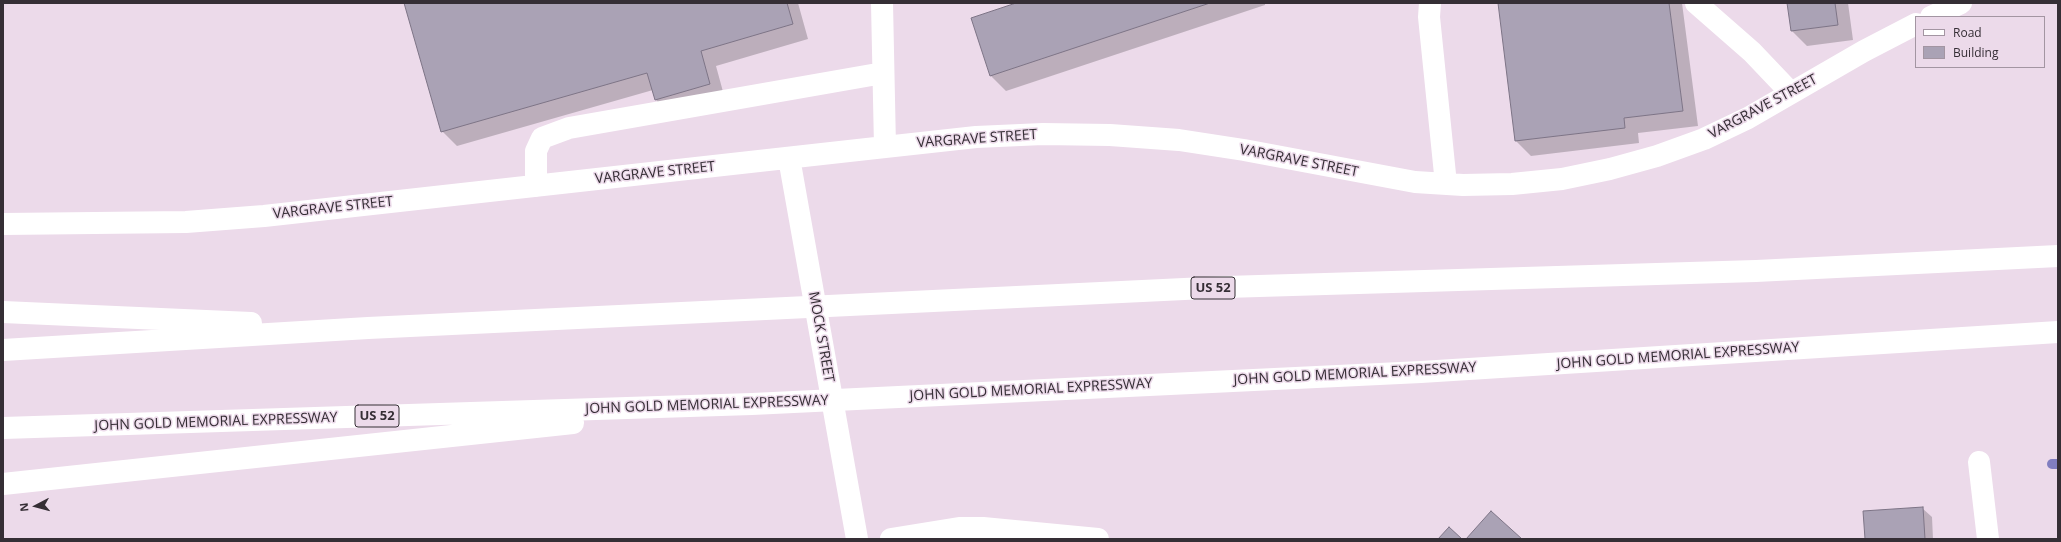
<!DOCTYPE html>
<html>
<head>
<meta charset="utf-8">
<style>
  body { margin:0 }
  #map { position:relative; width:2061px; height:542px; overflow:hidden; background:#ecdaea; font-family:"Open Sans",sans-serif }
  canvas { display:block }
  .frame { position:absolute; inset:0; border:4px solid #352e35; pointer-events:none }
  .legend { position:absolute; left:1915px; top:16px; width:130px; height:52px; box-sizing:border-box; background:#ecdaea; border:1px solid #a395a2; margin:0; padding:5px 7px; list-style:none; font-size:12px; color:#352e35 }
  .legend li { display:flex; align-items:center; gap:8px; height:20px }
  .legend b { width:20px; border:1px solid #a395a2 }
  .north { position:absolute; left:16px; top:486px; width:40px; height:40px; -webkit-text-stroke:3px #ecdaea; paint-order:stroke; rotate:264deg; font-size:11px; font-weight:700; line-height:16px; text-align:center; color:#352e35 }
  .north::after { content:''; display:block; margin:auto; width:14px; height:18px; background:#352e35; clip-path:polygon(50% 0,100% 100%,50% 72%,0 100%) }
</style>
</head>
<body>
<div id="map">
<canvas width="2061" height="542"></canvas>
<div class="frame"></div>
<ul class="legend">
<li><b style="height:5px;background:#fff"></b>Road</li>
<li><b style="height:11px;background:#aaa2b5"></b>Building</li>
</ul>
<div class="north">N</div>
</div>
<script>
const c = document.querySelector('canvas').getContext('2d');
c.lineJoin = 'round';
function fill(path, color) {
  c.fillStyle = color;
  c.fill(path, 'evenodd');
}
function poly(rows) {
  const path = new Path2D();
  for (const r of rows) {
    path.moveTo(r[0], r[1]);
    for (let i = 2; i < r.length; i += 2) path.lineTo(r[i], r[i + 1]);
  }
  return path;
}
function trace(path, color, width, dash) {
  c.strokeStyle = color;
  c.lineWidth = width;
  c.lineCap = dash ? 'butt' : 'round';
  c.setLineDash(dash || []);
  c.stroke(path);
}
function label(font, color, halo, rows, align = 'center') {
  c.font = font + ' "Open Sans",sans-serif';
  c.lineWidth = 3;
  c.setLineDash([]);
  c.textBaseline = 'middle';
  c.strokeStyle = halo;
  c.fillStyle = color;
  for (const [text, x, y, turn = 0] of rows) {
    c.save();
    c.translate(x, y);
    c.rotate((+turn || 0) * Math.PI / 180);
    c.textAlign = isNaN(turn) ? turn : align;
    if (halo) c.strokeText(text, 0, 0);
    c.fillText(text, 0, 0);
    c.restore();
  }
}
const shadow = poly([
  [405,3,798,3,808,39,716,66,725,99,671,115,656,100,653,90,457,146,442,131],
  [1019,3,1265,3,1265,5,1006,91,991,76],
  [1499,3,1682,3,1698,126,1638,133,1639,143,1531,156,1516,141],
  [1788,3,1848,3,1853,40,1807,46,1792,31],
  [1922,508,1932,517,1933,539,1866,539]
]);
const stream = poly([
  [2052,464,2058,464]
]);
const building = poly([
  [404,3,787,3,793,24,701,51,710,84,655,100,647,73,441,132,404,3],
  [1016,3,1210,3,990,76,971,18,1016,3],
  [1498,3,1669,3,1683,111,1624,118,1625,128,1515,141,1498,3],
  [1787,3,1835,3,1838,25,1791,31,1787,3],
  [1923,507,1925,539,1865,539,1863,511,1923,507],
  [1491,511,1522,539,1466,539,1491,511],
  [1449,527,1462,539,1438,539,1449,527]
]);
const minor = poly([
  [882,3,885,147],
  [1430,3,1429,17,1446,184],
  [1696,3,1752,52,1791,93],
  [1931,17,1961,3],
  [789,158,857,539],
  [536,186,536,151,542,138,569,128,883,73],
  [3,224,186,222,264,216,885,147,976,137,1043,134,1110,135,1179,140,1244,150,1415,182,1463,185,1512,184,1562,179,1610,169,1657,156,1704,139,1748,118,1864,51,1916,24],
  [1979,462,1988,539],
  [891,539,959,528,983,528,1098,539]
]);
const highway = poly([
  [3,312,251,323],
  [3,350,368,328,1226,287,1756,271,2058,256],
  [3,428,752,404,1421,372,2058,332],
  [3,484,573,423]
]);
const shields = [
  [1213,288,44],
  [377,416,44]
];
const shieldNames = [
  ["US 52",1213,288],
  ["US 52",377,416]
];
const streetNames = [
  ["VARGRAVE STREET",1763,107,-28],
  ["VARGRAVE STREET",977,139,-4],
  ["VARGRAVE STREET",1299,161,11],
  ["VARGRAVE STREET",655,173,-6],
  ["VARGRAVE STREET",333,208,-6],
  ["MOCK STREET",821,337,80],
  ["JOHN GOLD MEMORIAL EXPRESSWAY",1678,356,-4],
  ["JOHN GOLD MEMORIAL EXPRESSWAY",1355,374,-3],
  ["JOHN GOLD MEMORIAL EXPRESSWAY",1031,390,-3],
  ["JOHN GOLD MEMORIAL EXPRESSWAY",707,405,-2],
  ["JOHN GOLD MEMORIAL EXPRESSWAY",216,422,-2]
];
fill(shadow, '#0003');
trace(stream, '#817ec0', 10);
fill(building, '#aaa2b5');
trace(building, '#7d7486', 1);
trace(minor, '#fff', 22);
trace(highway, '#fff', 22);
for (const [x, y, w] of shields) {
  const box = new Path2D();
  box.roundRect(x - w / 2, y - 11, w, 22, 3);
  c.fillStyle = '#ecdaea';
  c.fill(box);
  trace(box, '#352e35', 1);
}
label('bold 13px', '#352e35', null, shieldNames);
label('14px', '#352e35', '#ecdaea', streetNames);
</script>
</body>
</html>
